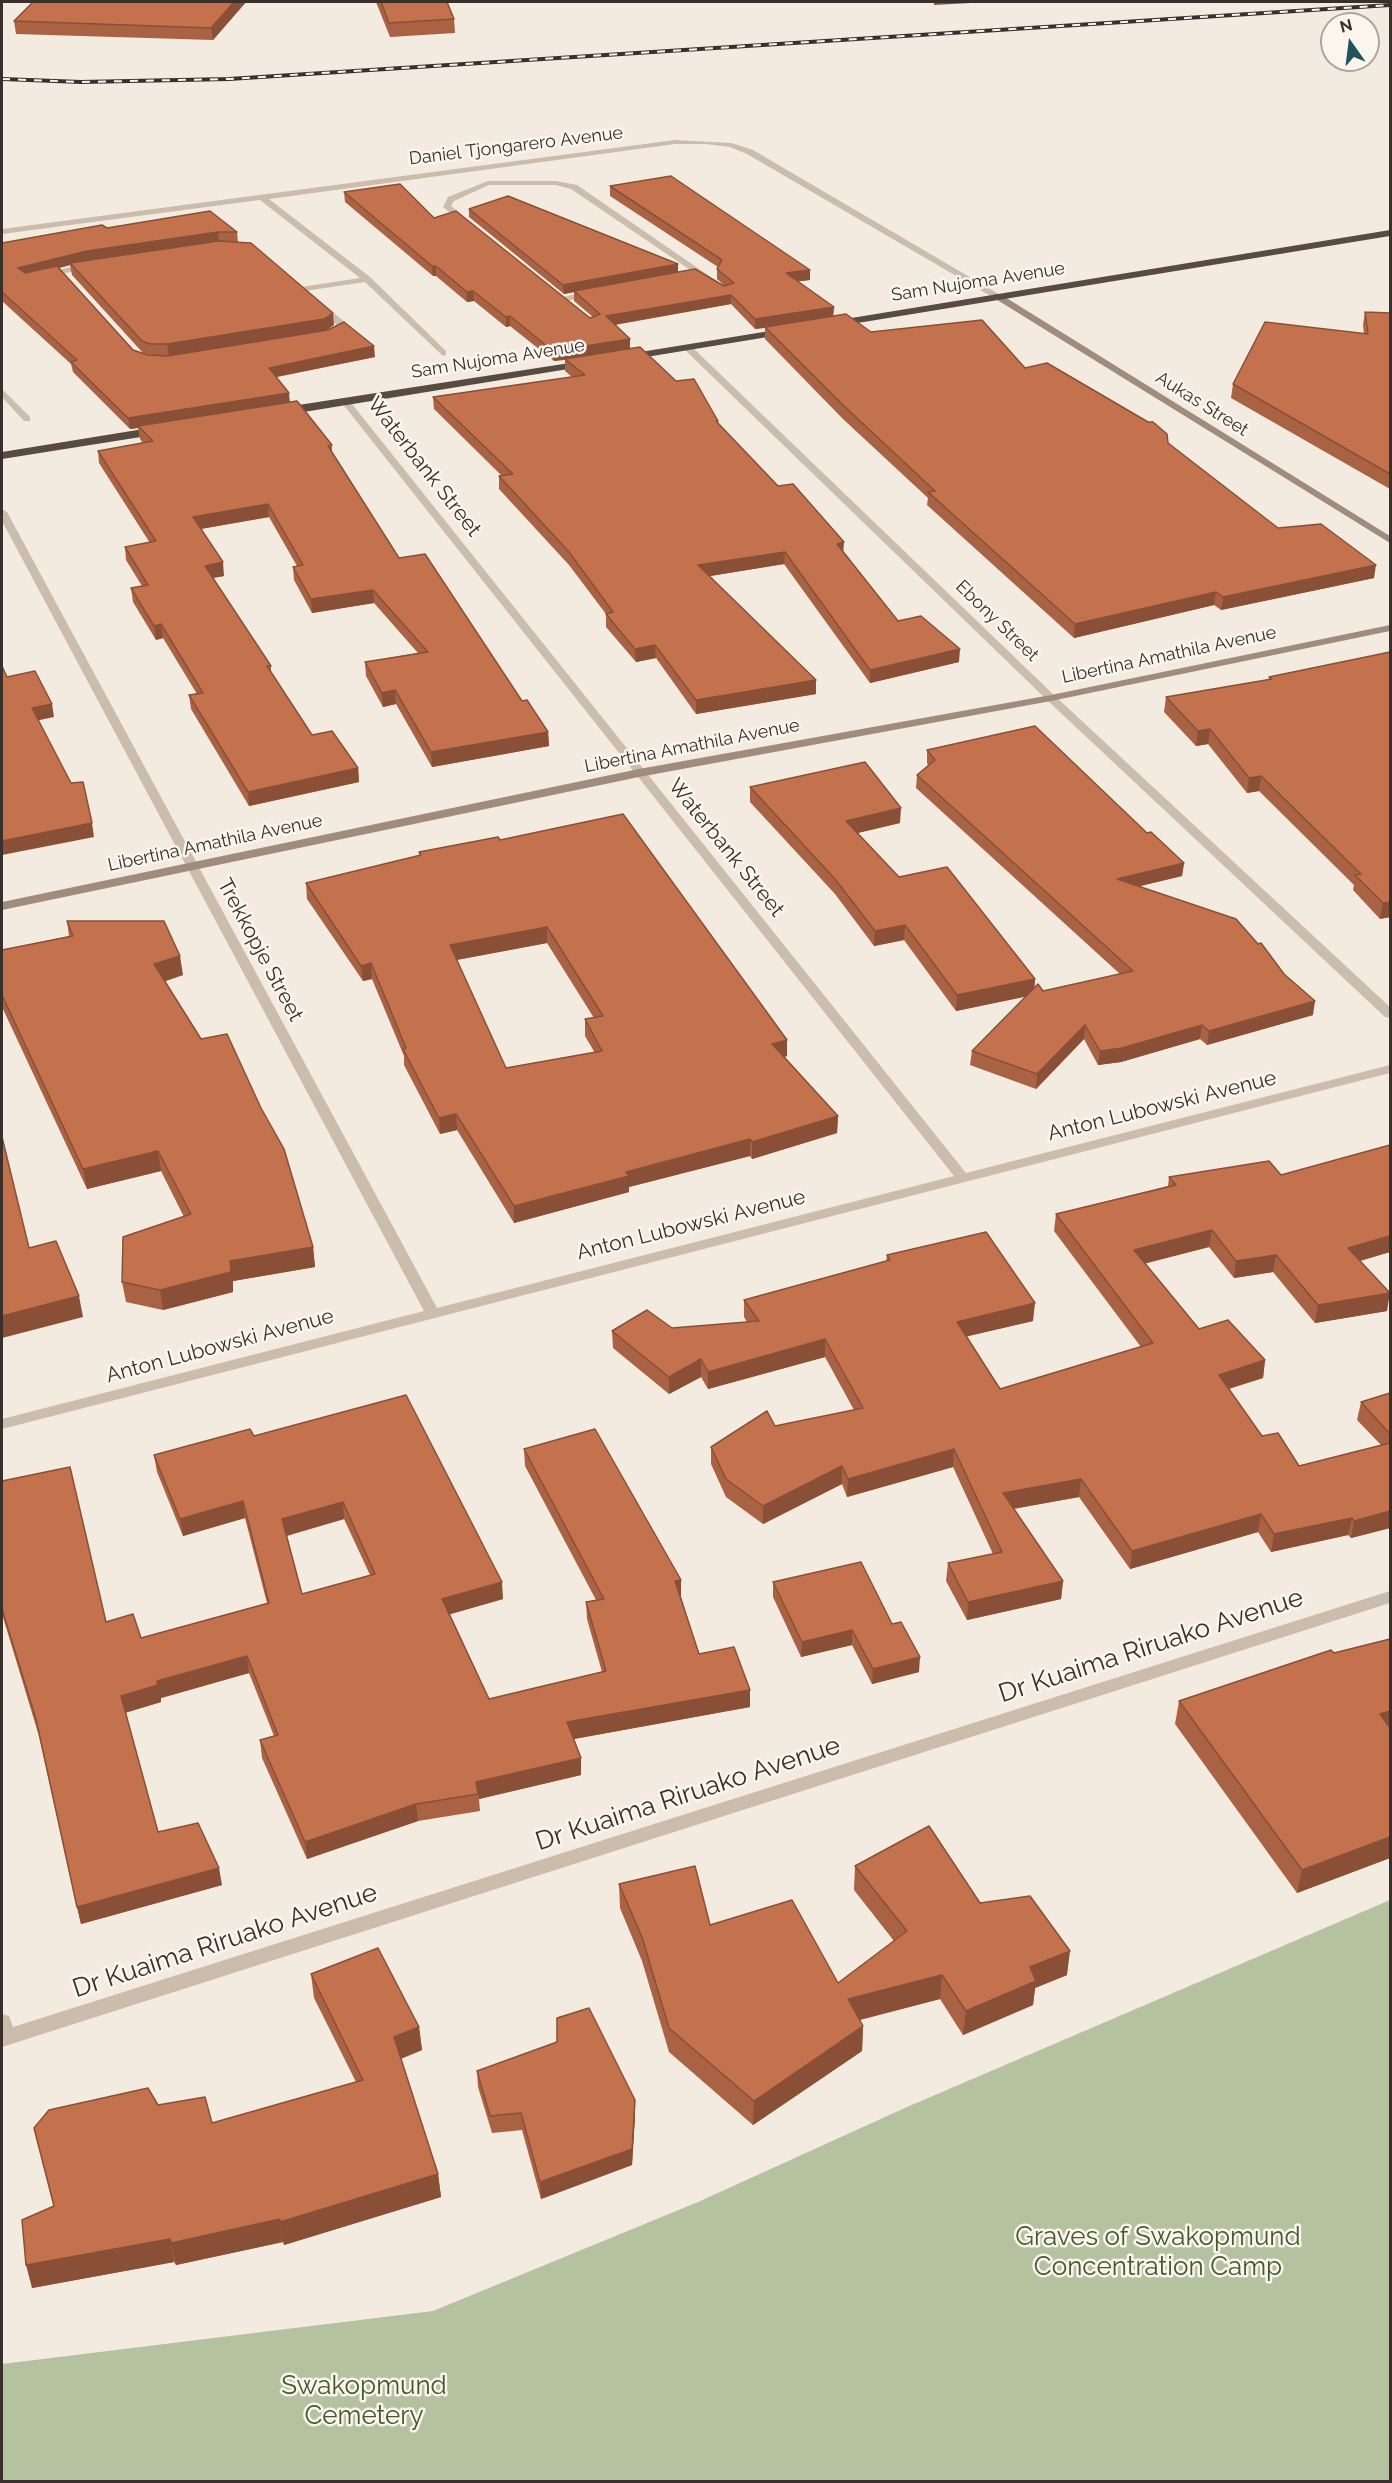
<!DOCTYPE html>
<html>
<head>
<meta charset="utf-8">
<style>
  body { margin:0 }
  #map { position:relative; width:1392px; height:2483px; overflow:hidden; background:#f3ebe0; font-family:Raleway,sans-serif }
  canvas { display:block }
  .frame { position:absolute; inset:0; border:3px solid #3a302b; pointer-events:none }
  .north { position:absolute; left:1320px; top:12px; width:60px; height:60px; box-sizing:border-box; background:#faf5ed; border:2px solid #ada69f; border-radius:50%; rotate:346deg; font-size:16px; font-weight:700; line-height:24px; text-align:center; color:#3a302b }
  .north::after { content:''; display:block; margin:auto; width:21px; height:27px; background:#21535b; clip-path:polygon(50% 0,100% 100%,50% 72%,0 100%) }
</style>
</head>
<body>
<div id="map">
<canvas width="1392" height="2483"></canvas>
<div class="frame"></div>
<div class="north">N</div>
</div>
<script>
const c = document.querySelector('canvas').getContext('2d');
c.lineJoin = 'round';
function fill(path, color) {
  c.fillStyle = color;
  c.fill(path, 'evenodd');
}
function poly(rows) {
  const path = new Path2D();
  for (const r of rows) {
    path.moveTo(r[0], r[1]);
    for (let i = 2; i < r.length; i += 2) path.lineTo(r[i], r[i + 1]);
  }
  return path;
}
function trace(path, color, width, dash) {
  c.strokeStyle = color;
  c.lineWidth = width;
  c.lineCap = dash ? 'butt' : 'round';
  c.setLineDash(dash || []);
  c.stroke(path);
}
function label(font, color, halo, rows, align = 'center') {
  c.font = font + ' Raleway,sans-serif';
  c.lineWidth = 5;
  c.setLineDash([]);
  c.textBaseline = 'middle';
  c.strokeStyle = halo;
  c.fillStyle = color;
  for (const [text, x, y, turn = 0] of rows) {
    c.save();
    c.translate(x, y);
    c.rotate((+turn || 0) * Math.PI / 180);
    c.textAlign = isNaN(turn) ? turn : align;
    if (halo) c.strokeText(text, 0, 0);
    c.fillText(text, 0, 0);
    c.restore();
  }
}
const green = poly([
  [1390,1900,1390,2481,2,2481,2,2364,433,2311,698,2202,907,2107]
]);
const street = poly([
  [675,140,731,143,753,150,1002,296,994,298,747,154,730,147,706,144,675,144,269,199,370,277,446,351,446,355,443,356,365,282,298,292,298,288,301,287,360,278,260,200,2,234,2,229,675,140],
  [488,181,556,181,577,185,718,282,711,284,571,189,556,185,489,185,454,201,451,206,472,223,472,227,469,228,443,207,448,197,488,181],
  [90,263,94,266,93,268,43,277,39,274,90,263],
  [593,290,597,293,596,295,560,302,555,299,593,290],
  [316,303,322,303,346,323,348,325,342,333,326,337,326,333,338,326,316,307,316,303],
  [685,346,691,346,1055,696,1390,1007,1390,1018,1385,1017,1047,700,685,350,685,346],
  [2,389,30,417,30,421,24,421,2,397,2,389],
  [345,398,348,399,966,1173,1390,1065,1390,1073,2,1429,2,1419,424,1311,2,521,2,509,7,512,437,1308,954,1176,342,403,340,401,345,398],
  [1390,1591,1390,1603,2,2047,2,2014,9,2016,13,2027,1390,1591]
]);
const secondary = poly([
  [994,294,1000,294,1390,536,1390,543,994,298,994,294],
  [1390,625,1390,631,1051,701,639,777,2,910,2,902,639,769,1051,695,1390,625]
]);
const highway = poly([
  [1390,230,1390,236,833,327,827,324,833,321,1390,230],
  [788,328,792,329,792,333,622,361,616,358,622,355,788,328],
  [589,360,595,363,593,365,279,416,273,412,279,408,589,360],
  [162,426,168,430,166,433,2,459,2,452,162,426]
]);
const rail = poly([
  [2,79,81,82,229,79,1390,5]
]);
const wall = poly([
  [33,2,246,2,213,40,16,34,14,21],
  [376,2,447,2,454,19,455,33,390,37],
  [610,186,810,280,798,281,834,307,833,316,871,332,1025,368,1168,443,1278,528,1374,578,1221,610,1214,605,1074,638,927,505,928,498,843,419,765,339,765,328,755,329,731,304,615,325,630,349,718,424,778,486,843,552,898,621,959,662,870,683,784,564,710,576,816,694,696,714,656,658,636,662,606,627,606,614,569,565,499,489,499,476,502,476,434,409,433,397,572,377,565,371,565,360,554,361,510,326,506,327,474,301,467,302,436,276,433,276,345,202,344,192,434,218,590,318,593,317,574,301,574,292,564,294,469,217,469,209,678,264,678,272,725,286,717,279,717,269,718,267,610,196],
  [107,228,237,232,238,242,334,325,327,330,375,357,277,377,290,402,332,445,332,453,399,558,548,732,549,746,432,767,396,704,383,707,366,676,365,662,418,653,374,603,312,613,294,580,293,567,297,566,269,517,201,529,224,576,213,578,271,666,271,672,312,735,358,768,359,782,249,806,191,709,189,695,197,694,163,638,156,640,133,602,131,588,142,586,126,560,125,547,150,543,99,463,98,451,143,443,140,439,138,428,130,429,73,372,71,364,2,301,2,243],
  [70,265,72,275,143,353,150,355,148,355,133,350,59,268],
  [1365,312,1390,313,1390,489,1231,398,1233,384,1364,334,1363,325],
  [1390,652,1390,917,1380,919,1353,890,1354,885,1259,791,1247,793,1208,744,1196,746,1164,712,1166,697,1269,680,1269,677],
  [927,750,1147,833,1184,863,1182,876,1140,886,1313,1015,1207,1045,1200,1039,1121,1062,1098,1065,1084,1039,1036,1089,970,1065,972,1051,1026,996,956,1011,904,940,874,946,835,894,750,802,750,787,900,823,857,833,899,877,1035,979,1034,988,1043,991,1120,974,916,788,917,775,928,765,927,763],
  [500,840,787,1056,785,1057,838,1116,837,1133,752,1159,750,1156,629,1187,629,1192,514,1223,457,1130,440,1134,404,1065,404,1056,372,979,363,981,307,899,306,883,420,856,419,852],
  [547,943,594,1018,585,1019,585,1036,595,1053,506,1068,456,960],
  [67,921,183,975,165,981,313,1247,315,1267,233,1281,233,1292,163,1310,126,1302,122,1282,184,1217,161,1171,87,1189,2,1007,2,950,69,936],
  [1390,1145,1390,1252,1360,1261,1387,1311,1315,1323,1273,1272,1234,1278,1209,1247,1145,1263,1199,1329,1265,1360,1263,1378,1229,1389,1262,1436,1299,1466,1381,1445,1357,1420,1361,1402,1390,1393,1390,1528,1351,1538,1348,1535,1271,1552,1258,1532,1130,1569,1079,1497,1013,1509,1063,1581,1061,1599,967,1620,946,1581,948,1563,993,1554,953,1467,847,1497,842,1484,763,1524,726,1497,711,1464,711,1447,775,1426,854,1410,825,1357,708,1389,701,1377,669,1394,613,1348,612,1331,672,1328,747,1322,744,1317,744,1300,886,1262,887,1255,1033,1321,967,1336,1000,1389,1141,1347,1054,1231,1056,1214,1168,1186,1169,1177,1281,1175],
  [254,1436,503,1599,450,1614,489,1699,602,1672,587,1619,586,1602,596,1600,525,1466,524,1449,681,1597,699,1654,750,1707,574,1739,581,1775,479,1799,480,1811,418,1821,307,1859,262,1758,260,1740,274,1736,249,1673,161,1698,161,1702,125,1713,158,1832,222,1885,81,1924,39,1736,2,1614,2,1481,106,1622,141,1638,267,1603,245,1518,183,1536,157,1472,154,1455],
  [344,1519,370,1575,302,1594,287,1536],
  [773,1582,892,1624,919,1672,872,1684,852,1645,801,1657,773,1597],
  [1390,1639,1390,1858,1297,1893,1175,1724,1179,1701,1334,1653],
  [855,1866,980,1903,1067,1975,1035,1988,1033,2005,963,2035,940,1999,860,2020,863,2026,862,2051,753,2125,669,2052,642,1961,620,1908,619,1884,838,1983,894,1941,854,1890],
  [311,1974,419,2027,422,2050,401,2059,438,2174,441,2197,284,2245,283,2242,176,2265,174,2262,32,2288,54,2206,34,2128,158,2105,212,2123,356,2082,314,1998],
  [477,2071,635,2116,632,2165,541,2199,522,2130,492,2133,478,2087]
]);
const shadedWall = poly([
  [234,2,246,2,213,40,211,28],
  [934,2,989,2,934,5],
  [218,232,219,242,70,263,70,265,20,278,18,268,87,251],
  [678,264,678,272,564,294,563,285],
  [432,266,436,266,436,276,433,276],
  [810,270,810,280,786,283,786,273],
  [473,291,474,301,467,302,467,292],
  [731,295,731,304,606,326,606,316],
  [834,307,833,317,755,329,755,319],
  [333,313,334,325,325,331,169,356,167,344],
  [510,316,510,326,506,327,506,317],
  [630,339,630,349,554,361,553,351],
  [374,346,375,357,270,378,269,368],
  [289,393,290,404,138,426,138,428,130,429,128,418],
  [268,504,269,517,194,530,193,517],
  [844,542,843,555,837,544],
  [785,552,784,564,698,578,698,565],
  [223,562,224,576,206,579,205,566],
  [1376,565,1374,578,1221,610,1223,597],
  [373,590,374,603,312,613,311,599],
  [1216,592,1214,605,1074,638,1075,624],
  [161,624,163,638,156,640,154,626],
  [655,645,656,658,636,662,635,649],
  [960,649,959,662,870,683,870,670],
  [816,680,816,694,696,714,696,700],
  [395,690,396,704,383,707,382,693],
  [52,704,54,717,35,721,32,708],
  [1210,729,1208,744,1196,746,1198,731],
  [548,732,549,746,432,767,431,752],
  [358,768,359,782,249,806,248,792],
  [1261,776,1259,791,1247,793,1249,778],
  [901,808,900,823,845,836,846,821],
  [92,823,94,837,2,855,2,841],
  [1184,863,1182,876,1115,892,1117,879],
  [1390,902,1390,917,1380,919,1383,903],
  [905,925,904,940,874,946,875,931],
  [547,927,547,943,451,961,450,945],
  [180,956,183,975,157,984,154,964],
  [371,963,372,979,363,981,361,966],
  [1035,979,1034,995,956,1011,957,995],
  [1315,1001,1313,1015,1207,1045,1209,1031],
  [1085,1025,1084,1039,1036,1089,1037,1074],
  [1202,1025,1200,1039,1121,1062,1098,1065,1100,1051],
  [787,1040,787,1056,772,1060,772,1044],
  [456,1114,457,1130,440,1134,439,1118],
  [838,1116,837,1133,752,1159,752,1142],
  [750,1139,750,1156,629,1187,629,1192,514,1223,514,1206,626,1172],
  [158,1151,161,1171,87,1189,83,1169],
  [1212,1230,1209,1247,1132,1267,1134,1250],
  [1390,1236,1390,1252,1345,1265,1348,1248],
  [313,1247,315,1267,233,1281,233,1292,163,1310,160,1290,230,1261],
  [1276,1255,1273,1272,1234,1278,1236,1261],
  [1390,1293,1387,1311,1315,1323,1318,1305],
  [79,1296,83,1317,2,1338,2,1316],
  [1035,1303,1033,1321,956,1339,957,1322],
  [825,1339,825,1357,708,1389,708,1372],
  [701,1359,701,1377,669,1394,669,1377],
  [1265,1360,1263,1378,1217,1392,1219,1375],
  [954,1449,953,1467,847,1497,848,1479],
  [842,1466,842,1484,763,1524,763,1506],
  [1081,1479,1079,1497,1001,1511,1003,1493],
  [243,1501,245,1518,183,1536,180,1519],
  [343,1502,344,1519,285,1536,282,1519],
  [1390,1511,1390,1528,1351,1538,1354,1521],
  [1261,1514,1258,1532,1130,1569,1132,1551],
  [1352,1518,1348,1535,1271,1552,1274,1534],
  [681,1580,681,1597,675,1598,675,1581],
  [1063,1581,1061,1599,967,1620,968,1602],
  [502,1582,503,1599,444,1616,442,1599],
  [852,1630,852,1645,801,1657,802,1642],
  [247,1656,249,1673,161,1698,161,1702,124,1713,121,1696,157,1681],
  [920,1657,919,1672,872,1684,873,1669],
  [750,1690,750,1707,568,1740,567,1722],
  [1390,1711,1390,1733,1380,1714],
  [581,1758,581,1775,479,1799,476,1782],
  [416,1804,418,1821,307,1859,305,1842],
  [1390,1837,1390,1858,1297,1893,1302,1870],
  [219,1868,222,1885,81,1924,77,1907],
  [1070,1951,1067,1975,1035,1988,1033,2005,963,2035,966,2011,1030,1967],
  [942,1975,940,1999,847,2023,848,1999],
  [863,2026,862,2051,753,2125,754,2101],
  [419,2027,422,2050,397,2060,394,2037],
  [635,2100,635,2116,632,2165,541,2199,540,2182],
  [438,2174,441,2197,284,2245,280,2222],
  [280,2219,283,2242,176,2265,171,2243],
  [170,2239,174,2262,32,2288,26,2265]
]);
const building = poly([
  [33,2,234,2,211,28,14,21,33,2],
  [381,2,447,2,454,19,389,23,381,2],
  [671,176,810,270,786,273,834,307,755,319,731,295,606,316,630,339,553,351,510,316,506,317,473,291,467,292,436,266,432,266,344,192,400,184,434,218,456,211,590,318,600,314,574,291,695,269,724,286,734,283,717,269,722,260,610,186,671,176],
  [508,196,678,264,563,285,469,209,508,196],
  [210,211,237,232,218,232,87,251,18,268,25,273,57,266,133,350,148,355,168,356,328,330,344,322,374,346,269,368,289,393,128,418,71,362,77,360,2,292,2,243,102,225,107,228,210,211],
  [218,241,251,243,333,313,324,319,167,344,150,344,142,341,70,263,218,241],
  [1365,312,1390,313,1390,474,1233,384,1265,322,1368,334,1365,312],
  [846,314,871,332,982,320,1025,368,1047,363,1148,422,1153,422,1167,434,1168,443,1278,528,1321,524,1376,565,1223,597,1216,592,1075,624,928,492,935,491,844,406,765,327,846,314],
  [640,347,676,381,694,379,718,421,716,421,778,486,793,484,844,542,837,544,898,621,921,616,960,649,870,670,785,552,698,565,816,680,696,700,655,645,635,649,606,614,613,612,569,552,499,476,513,474,433,397,585,375,565,359,640,347],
  [297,401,332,445,328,446,399,558,425,554,522,701,527,700,548,732,431,752,395,690,382,693,365,662,428,652,373,590,311,599,293,567,303,565,268,504,193,517,223,562,205,566,271,666,267,666,312,735,332,731,358,768,248,792,189,695,203,693,161,624,154,626,131,588,148,585,125,547,156,541,98,451,153,441,138,426,297,401],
  [1390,652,1390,902,1383,903,1355,875,1361,874,1261,776,1249,778,1210,729,1198,731,1166,697,1272,679,1269,677,1390,652],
  [2,666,7,677,35,671,52,704,32,708,71,783,83,782,92,823,2,841,2,666],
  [1035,726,1147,833,1151,832,1184,863,1117,879,1236,919,1258,944,1261,943,1284,974,1315,1001,1209,1031,1202,1025,1122,1048,1100,1051,1085,1025,1037,1074,972,1051,1038,984,1043,991,1133,971,917,775,935,760,927,750,1035,726],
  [865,762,901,808,846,821,899,877,947,867,1035,979,957,995,905,925,875,931,835,879,750,787,865,762],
  [623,814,787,1040,772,1044,838,1116,752,1142,750,1139,626,1172,629,1176,514,1206,456,1114,439,1118,403,1049,406,1048,371,963,361,966,306,883,421,855,419,852,498,837,500,840,623,814],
  [547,927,603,1016,585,1019,602,1051,506,1068,450,945,547,927],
  [67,921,164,921,180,956,154,964,201,1039,227,1034,261,1108,284,1149,313,1247,230,1261,231,1272,160,1290,122,1282,123,1237,191,1214,158,1151,83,1169,2,995,2,950,73,936,67,921],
  [2,1137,29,1248,56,1241,79,1296,2,1316,2,1137],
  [1390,1145,1390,1236,1348,1248,1390,1293,1318,1305,1276,1255,1236,1261,1212,1230,1134,1250,1199,1329,1228,1320,1265,1360,1219,1375,1262,1436,1278,1433,1299,1466,1390,1443,1390,1511,1354,1521,1352,1518,1274,1534,1261,1514,1132,1551,1081,1479,1003,1493,1063,1581,968,1602,948,1563,1002,1552,954,1449,848,1479,842,1466,763,1506,726,1479,711,1447,767,1411,775,1426,863,1408,825,1339,708,1372,701,1359,669,1377,612,1331,647,1310,672,1328,759,1321,744,1300,890,1260,887,1255,986,1232,1035,1303,957,1322,1000,1389,1153,1343,1056,1214,1176,1185,1169,1177,1269,1161,1281,1175,1390,1145],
  [1390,1393,1390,1434,1361,1402,1390,1393],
  [406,1395,502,1582,442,1599,489,1699,606,1671,586,1602,604,1599,524,1449,595,1429,681,1580,675,1581,699,1654,734,1647,750,1690,567,1722,581,1758,476,1782,478,1794,416,1804,305,1842,260,1740,278,1735,247,1656,157,1681,158,1685,121,1696,158,1832,198,1823,219,1868,77,1907,36,1719,2,1609,2,1481,70,1467,106,1622,133,1614,141,1638,269,1603,243,1501,180,1519,154,1455,250,1429,254,1436,406,1395],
  [343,1502,375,1574,302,1594,282,1519,343,1502],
  [861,1562,892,1624,901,1622,920,1657,873,1669,852,1630,802,1642,773,1582,861,1562],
  [1390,1639,1390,1711,1380,1714,1390,1728,1390,1837,1302,1870,1179,1701,1331,1650,1334,1653,1390,1639],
  [929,1826,980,1903,1030,1896,1070,1951,1030,1967,1036,1981,966,2011,942,1975,848,1999,863,2026,754,2101,669,2028,642,1937,619,1884,695,1866,710,1925,792,1900,838,1983,907,1931,855,1866,929,1826],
  [378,1948,419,2027,394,2037,438,2174,280,2222,280,2219,171,2243,170,2239,26,2265,22,2220,54,2206,34,2128,49,2110,148,2088,158,2105,205,2097,212,2123,363,2080,311,1974,378,1948],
  [589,2008,635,2100,632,2149,540,2182,521,2113,490,2116,477,2071,557,2042,557,2018,589,2008]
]);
const farStreetnames = [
  ["Daniel Tjongarero Avenue",516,146,-7],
  ["Sam Nujoma Avenue",978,282,-9],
  ["Sam Nujoma Avenue",498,359,-9],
  ["Aukas Street",1202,404,32],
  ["Ebony Street",997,621,44],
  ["Libertina Amathila Avenue",1169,655,-12],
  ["Libertina Amathila Avenue",692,746,-11],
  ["Libertina Amathila Avenue",215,843,-12]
];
const streetNames = [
  ["Waterbank Street",424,467,52],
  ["Waterbank Street",726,848,51],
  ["Trekkopje Street",260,950,62],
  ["Anton Lubowski Avenue",1162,1106,-14],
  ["Anton Lubowski Avenue",691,1225,-14],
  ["Anton Lubowski Avenue",220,1346,-15]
];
const nearStreetnames = [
  ["Dr Kuaima Riruako Avenue",1151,1646,-18],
  ["Dr Kuaima Riruako Avenue",688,1794,-18],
  ["Dr Kuaima Riruako Avenue",225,1941,-18]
];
const nearParknames = [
  ["Graves of Swakopmund",1158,2237],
  ["Concentration Camp",1158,2267],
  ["Swakopmund",364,2386],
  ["Cemetery",364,2416]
];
fill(green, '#b5c2a0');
fill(street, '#cbbcac');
fill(secondary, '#9f8c7d');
fill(highway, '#5a4b42');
trace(rail, '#3a302b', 4);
trace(rail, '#faf5ed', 2, [8]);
fill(wall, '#a96243');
fill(shadedWall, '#895037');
fill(building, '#c4724e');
trace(building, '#895037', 1.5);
label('18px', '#3a302b', '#faf5ed', farStreetnames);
label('21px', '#3a302b', '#faf5ed', streetNames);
label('26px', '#3a302b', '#faf5ed', nearStreetnames);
label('26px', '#46582f', '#faf5ed', nearParknames);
</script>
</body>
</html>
